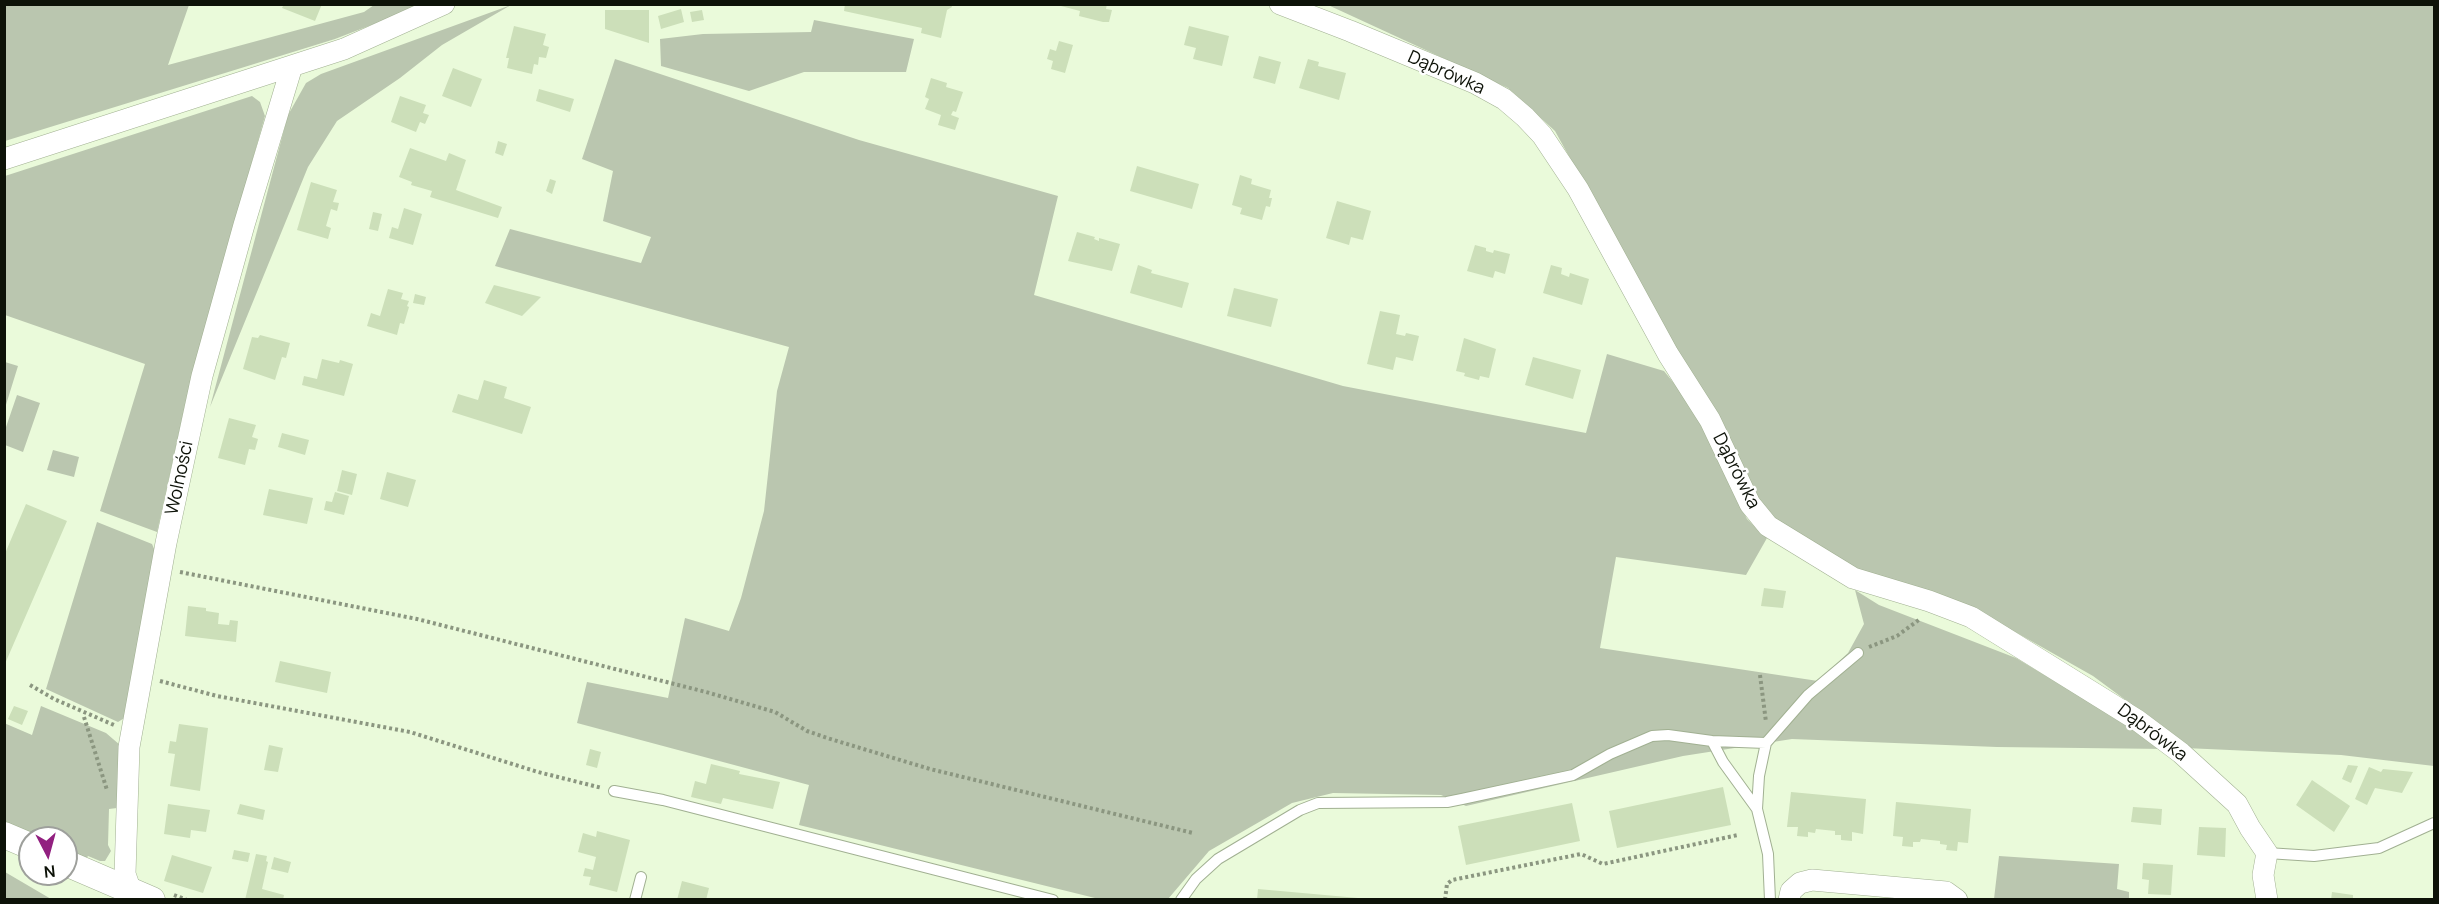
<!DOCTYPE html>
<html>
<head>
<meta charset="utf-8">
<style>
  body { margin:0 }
  #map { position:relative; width:2439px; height:904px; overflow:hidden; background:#eafada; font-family:Manrope,sans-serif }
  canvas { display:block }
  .frame { position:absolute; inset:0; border:6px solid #0d1208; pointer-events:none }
  .north { position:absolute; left:18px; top:826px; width:60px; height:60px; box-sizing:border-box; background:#fff; border:2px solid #9ea09c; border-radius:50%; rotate:174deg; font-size:16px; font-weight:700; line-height:24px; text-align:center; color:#0d1208 }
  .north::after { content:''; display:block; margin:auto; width:21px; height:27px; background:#922080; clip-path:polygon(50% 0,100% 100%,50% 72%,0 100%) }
</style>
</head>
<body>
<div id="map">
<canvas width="2439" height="904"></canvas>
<div class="frame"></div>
<div class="north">N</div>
</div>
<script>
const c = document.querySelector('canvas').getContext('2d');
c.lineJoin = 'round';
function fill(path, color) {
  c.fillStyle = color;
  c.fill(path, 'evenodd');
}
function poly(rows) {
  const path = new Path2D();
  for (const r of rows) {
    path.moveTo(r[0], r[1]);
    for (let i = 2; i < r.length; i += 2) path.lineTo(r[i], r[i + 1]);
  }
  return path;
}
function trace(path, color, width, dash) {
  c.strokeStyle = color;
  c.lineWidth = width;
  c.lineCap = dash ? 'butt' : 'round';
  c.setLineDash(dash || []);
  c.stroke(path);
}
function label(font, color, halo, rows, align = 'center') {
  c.font = font + ' Manrope,sans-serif';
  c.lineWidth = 5;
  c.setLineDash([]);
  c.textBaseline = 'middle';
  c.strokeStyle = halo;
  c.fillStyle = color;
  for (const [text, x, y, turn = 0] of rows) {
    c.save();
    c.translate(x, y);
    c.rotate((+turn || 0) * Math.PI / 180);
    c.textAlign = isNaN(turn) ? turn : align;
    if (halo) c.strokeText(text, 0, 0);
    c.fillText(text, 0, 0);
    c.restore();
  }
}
const green = poly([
  [5,5,189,5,168,65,364,12,374,5,423,5,335,39,5,141],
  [511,5,442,45,400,78,337,121,308,167,210,407,288,115,306,83,321,74],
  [1328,5,2434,5,2434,766,2341,755,2185,748,2162,727,2093,676,2017,633,1922,605,1789,532,1764,509,1555,131,1508,88],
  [814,20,914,39,906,72,804,72,749,91,661,66,660,39,703,34,811,32],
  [615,59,859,140,1058,196,1034,295,1343,386,1586,433,1607,354,1664,371,1693,407,1747,519,1767,538,1746,575,1616,557,1600,648,1818,681,1848,653,1864,624,1855,590,1879,605,2016,658,2167,749,1997,747,1792,739,1683,756,1466,806,1441,795,1333,793,1292,803,1209,851,1168,899,1099,899,799,825,809,785,577,723,587,682,668,698,685,618,729,631,741,598,764,511,777,391,789,347,495,266,510,229,641,263,651,237,603,221,613,171,582,159],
  [252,96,260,102,265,116,191,378,157,532,100,511,145,364,5,315,5,176],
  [5,362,18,366,5,408,4,362],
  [17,395,40,403,23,452,5,445,5,430],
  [53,450,79,457,74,477,47,470],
  [97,522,152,544,155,551,126,717,118,722,46,689],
  [41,706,106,733,120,745,117,808,109,809,108,845,111,851,105,861,100,861,88,856,85,860,66,851,66,838,37,838,5,823,4,723,32,735],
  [1999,856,2119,864,2117,889,2129,892,2129,899,1994,899],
  [5,872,51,899,5,899]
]);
const building = poly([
  [284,4,322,4,315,21,282,8],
  [845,4,951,4,952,7,947,10,941,38,921,33,922,28,844,11],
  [1062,4,1107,4,1106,9,1112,10,1109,22,1103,22,1079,16,1080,11,1061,6],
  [681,9,684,22,661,29,658,16],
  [605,10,649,10,649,43,605,29],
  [702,10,704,20,692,22,690,12],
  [514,26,546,34,543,45,549,47,546,58,539,57,538,65,534,64,532,74,507,68,509,58,506,58],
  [1189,26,1229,36,1222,66,1193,59,1196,48,1184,45],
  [1059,41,1073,45,1065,73,1051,69,1053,61,1047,59,1050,49,1056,51],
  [1259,56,1281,62,1275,84,1253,78],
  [1308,59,1319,62,1318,66,1346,73,1339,100,1299,88],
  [453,68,482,79,471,107,442,96],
  [931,78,947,83,946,87,963,92,956,112,953,111,951,115,959,118,955,130,938,125,941,115,925,109,929,99,925,97],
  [539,89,574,99,570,112,536,101],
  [400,96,426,105,423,113,429,115,425,124,420,122,416,132,391,122],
  [498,141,507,144,503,156,495,153],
  [410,148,446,161,449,153,466,160,456,190,502,207,498,218,430,197,432,191,411,185,412,182,399,177],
  [1137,166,1199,184,1192,209,1130,191],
  [1240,175,1252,179,1251,184,1271,190,1269,198,1272,198,1270,207,1266,206,1262,220,1240,214,1242,208,1232,205],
  [550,179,556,181,552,194,546,191],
  [311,182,337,190,333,202,339,203,337,211,331,209,326,226,331,228,328,239,297,230],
  [1337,201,1371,211,1363,240,1351,237,1349,245,1326,238],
  [404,208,422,214,413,245,389,238,392,227,398,229],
  [373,212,382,214,378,231,369,229],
  [1077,232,1095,237,1094,239,1099,241,1099,238,1120,244,1112,271,1068,261],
  [1475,245,1486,248,1486,251,1493,253,1494,250,1510,254,1505,274,1495,271,1493,278,1467,271],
  [1138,265,1152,270,1151,273,1189,283,1182,308,1130,293],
  [1551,265,1562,268,1561,274,1569,277,1570,273,1589,279,1582,305,1543,293],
  [494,285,541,297,522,316,485,303],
  [1234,288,1278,299,1271,327,1227,316],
  [388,289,403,293,401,299,409,301,407,306,409,307,404,324,400,323,397,335,367,326,371,313,380,316],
  [415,294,426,297,424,305,413,303],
  [1380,311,1400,315,1396,334,1405,336,1406,333,1419,336,1413,361,1396,357,1393,370,1367,364],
  [260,335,290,343,286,358,282,357,275,380,243,369,252,337,258,338],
  [1464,338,1496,349,1489,378,1480,376,1479,380,1464,376,1465,373,1456,371],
  [1533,357,1581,370,1573,399,1525,385],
  [322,359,339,363,340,360,353,364,344,396,302,385,304,376,317,379],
  [484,380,507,387,504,398,531,407,522,434,452,412,458,394,478,400],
  [229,418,256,425,252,437,258,439,255,450,249,449,245,465,218,458],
  [282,433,309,440,305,455,278,447],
  [342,470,357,474,352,495,337,491],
  [387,472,416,480,408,507,380,499],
  [269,489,313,498,307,524,263,515],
  [335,492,349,496,344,515,324,510,326,501,332,502],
  [26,504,67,521,4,666,4,556],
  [1764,588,1786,591,1783,608,1761,606],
  [188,606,206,608,206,611,219,613,218,624,229,625,230,620,238,621,236,642,185,636],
  [280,661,331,672,327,693,275,682],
  [14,706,28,711,22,725,8,719],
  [179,724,208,728,200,791,170,786,175,754,168,753,170,741,176,742],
  [269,745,283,748,278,772,264,770],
  [590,749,601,752,597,768,586,765],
  [711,764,740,771,739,774,780,782,773,809,723,798,721,804,691,797,695,781,706,784],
  [2348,765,2358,766,2351,783,2342,779],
  [2369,767,2381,772,2383,769,2413,772,2402,793,2375,788,2367,805,2355,799],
  [2312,780,2350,806,2334,832,2296,805],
  [1723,787,1731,825,1617,848,1609,811],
  [1791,792,1866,799,1863,834,1852,832,1852,841,1841,840,1841,835,1835,835,1835,831,1816,829,1815,833,1808,832,1808,837,1797,836,1798,827,1787,827],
  [1896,802,1971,809,1968,843,1958,842,1957,851,1946,850,1947,845,1940,844,1940,841,1921,839,1920,842,1913,842,1913,847,1902,846,1903,837,1893,836],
  [1572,803,1580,841,1466,865,1458,826],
  [168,804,210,810,206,832,191,830,190,838,164,834],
  [240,804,265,810,263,820,237,814],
  [2133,807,2162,809,2161,825,2131,822],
  [2199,827,2226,828,2225,857,2197,855],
  [597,831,630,840,617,892,589,885,591,877,583,876,585,868,593,870,596,857,578,852,583,833,596,837],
  [234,850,250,853,248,862,232,859],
  [256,854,267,856,266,861,268,862,262,889,284,895,283,900,245,900],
  [172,855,212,867,203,893,164,881],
  [274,857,291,862,288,873,271,869],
  [2143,863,2173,865,2171,895,2148,894,2149,880,2142,879],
  [682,881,709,888,706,900,677,900],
  [1258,889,1358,898,1358,900,1257,900],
  [2332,892,2353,895,2353,900,2331,900]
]);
const path = poly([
  [180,572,417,619,706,692,775,712,807,731,827,738,930,769,1193,833],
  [1869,647,1897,636,1920,619],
  [1760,675,1766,722],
  [160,681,217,696,410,732,538,772,602,788],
  [30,685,54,699,114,725],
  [84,717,107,790],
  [174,895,187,900],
  [1445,900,1447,884,1452,880,1581,854,1603,864,1738,835]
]);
const service = poly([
  [1712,741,1723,762,1757,809,1768,854,1770,900],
  [614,791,663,800,1053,900],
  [1757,809,1759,776,1766,743,1808,695,1858,653],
  [2267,853,2314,856,2379,848,2434,823],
  [635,900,641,877],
  [1181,900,1196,879,1218,859,1300,810,1318,803,1447,802,1462,799,1573,775,1610,754,1652,736,1668,735,1712,741,1766,743]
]);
const minor = poly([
  [1280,4,1350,31,1475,83,1504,99,1525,117,1542,135,1578,189,1668,354,1710,420,1750,504,1768,526,1853,578,1929,601,1971,617,2137,720,2181,753,2237,804,2250,828,2267,853,2263,875,2267,900],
  [4,159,344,49,444,4],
  [134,900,125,874,129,747,166,543,202,376,244,225,292,66],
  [1789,900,1791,891,1800,883,1812,880,1946,892,1957,900]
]);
const tertiary = poly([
  [4,835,30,846],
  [66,863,152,900]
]);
const streetNames = [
  ["Dąbrówka",1446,73,24],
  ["Dąbrówka",1736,471,63],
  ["Wolności",180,478,-78],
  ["Dąbrówka",2152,733,37]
];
fill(green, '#bac6af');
fill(building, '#ccdfb9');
trace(service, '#a1b092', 12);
trace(minor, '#a1b092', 22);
trace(tertiary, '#a1b092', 27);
trace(path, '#8b9680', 4, [3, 3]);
trace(service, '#fff', 10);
trace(minor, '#fff', 21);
trace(tertiary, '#fff', 26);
label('18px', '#0d1208', '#fff', streetNames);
</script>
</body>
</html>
